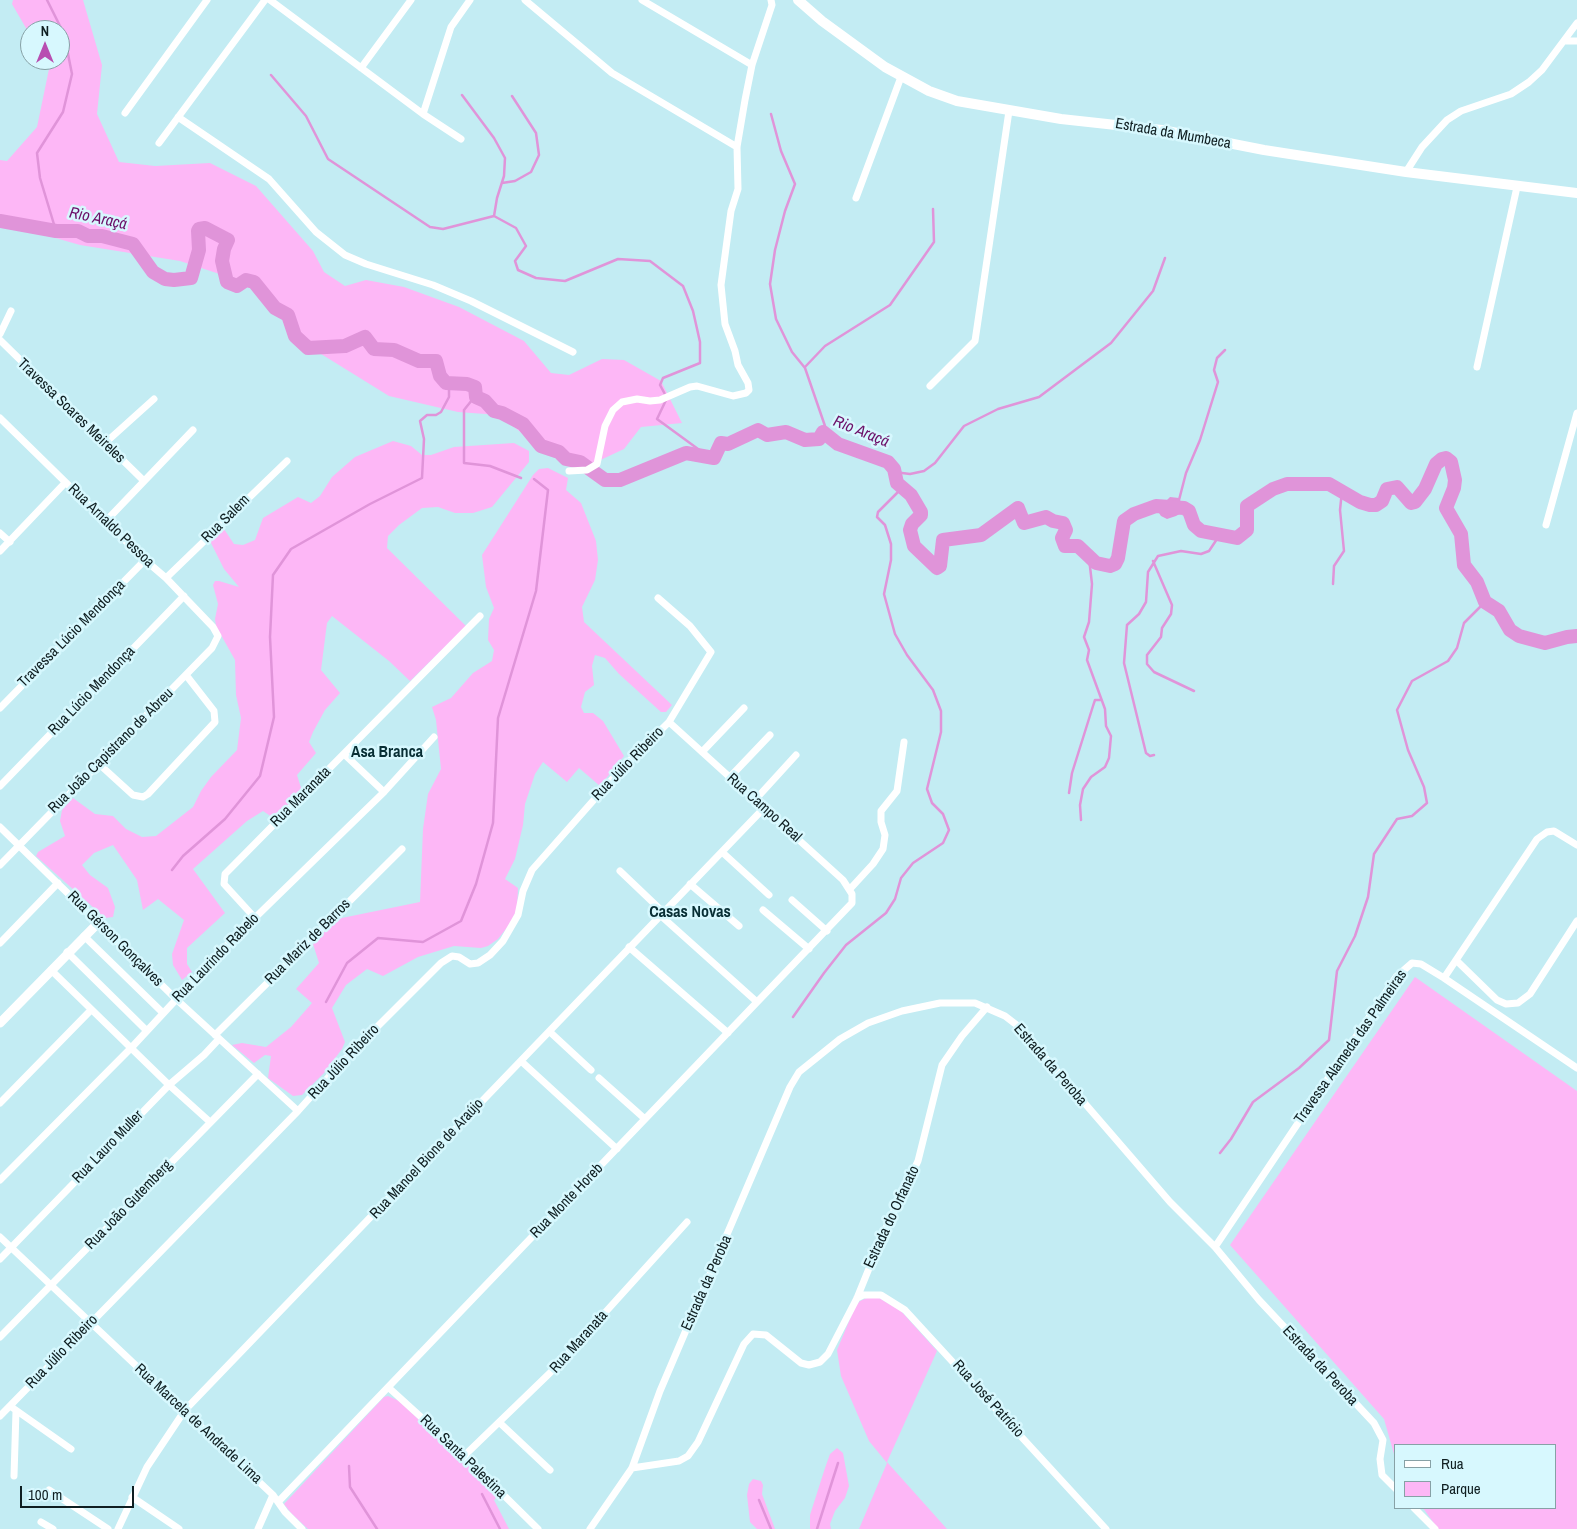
<!DOCTYPE html>
<html>
<head>
<meta charset="utf-8">
<style>
  body { margin:0 }
  #map { position:relative; width:1577px; height:1529px; overflow:hidden; background:#c3ecf3; font-family:"Archivo Narrow",sans-serif }
  canvas { display:block }
  .legend { position:absolute; left:1394px; top:1444px; width:162px; height:65px; box-sizing:border-box; background:#d7f8fe; border:1px solid #87a1a6; margin:0; padding:6px 9px; list-style:none; font-size:15px; color:#0f1e21 }
  .legend li { display:flex; align-items:center; gap:10px; height:25px }
  .legend b { width:25px; border:1px solid #87a1a6 }
  .north { position:absolute; left:20px; top:20px; width:50px; height:50px; box-sizing:border-box; background:#d7f8fe; border:1px solid #87a1a6; border-radius:50%; rotate:0deg; font-size:14px; font-weight:700; line-height:20px; text-align:center; color:#0f1e21 }
  .north::after { content:''; display:block; margin:auto; width:18px; height:22px; background:#b84eb1; clip-path:polygon(50% 0,100% 100%,50% 72%,0 100%) }
  .scale { position:absolute; left:20px; top:1486px; width:114px; height:22px; box-sizing:border-box; border:2px solid #0f1e21; border-top:0; padding-left:6px; font-size:15px; line-height:18px; white-space:nowrap; color:#0f1e21; -webkit-text-stroke:4px #d7f8fe; paint-order:stroke }
</style>
</head>
<body>
<div id="map">
<canvas width="1577" height="1529"></canvas>
<ul class="legend">
<li><b style="height:6px;background:#fff"></b>Rua</li>
<li><b style="height:14px;background:#fdb7f6"></b>Parque</li>
</ul>
<div class="north">N</div>
<div class="scale">100 m</div>
</div>
<script>
const c = document.querySelector('canvas').getContext('2d');
c.lineJoin = 'round';
function fill(path, color) {
  c.fillStyle = color;
  c.fill(path, 'evenodd');
}
function poly(rows) {
  const path = new Path2D();
  for (const r of rows) {
    path.moveTo(r[0], r[1]);
    for (let i = 2; i < r.length; i += 2) path.lineTo(r[i], r[i + 1]);
  }
  return path;
}
function trace(path, color, width, dash) {
  c.strokeStyle = color;
  c.lineWidth = width;
  c.lineCap = dash ? 'butt' : 'round';
  c.setLineDash(dash || []);
  c.stroke(path);
}
function label(font, color, halo, rows, align = 'center') {
  c.font = font + ' "Archivo Narrow",sans-serif';
  c.lineWidth = 5;
  c.setLineDash([]);
  c.textBaseline = 'middle';
  c.strokeStyle = halo;
  c.fillStyle = color;
  for (const [text, x, y, turn = 0] of rows) {
    c.save();
    c.translate(x, y);
    c.rotate((+turn || 0) * Math.PI / 180);
    c.textAlign = isNaN(turn) ? turn : align;
    if (halo) c.strokeText(text, 0, 0);
    c.fillText(text, 0, 0);
    c.restore();
  }
}
const green = poly([
  [13,0,83,0,102,65,97,114,119,162,155,166,210,163,256,186,313,251,324,272,345,286,366,280,404,287,459,307,524,341,551,373,569,375,602,359,624,360,661,381,682,423,641,427,624,449,594,463,543,450,499,415,458,412,389,396,305,344,262,288,180,261,80,245,3,223,0,225,0,160,7,161,37,127,49,69,44,60,60,60,60,30,30,30,30,35,12,4],
  [393,441,411,446,422,455,431,455,454,447,514,443,529,451,529,462,492,507,473,513,455,513,438,507,422,508,399,525,388,536,387,548,466,626,410,681,389,661,332,616,327,623,321,670,340,693,325,710,313,732,309,742,316,753,297,775,302,791,275,819,263,811,247,821,193,869,225,913,187,948,187,964,192,972,182,980,173,965,172,954,184,920,158,899,143,910,137,880,113,845,94,853,82,865,90,875,108,888,115,907,113,917,105,918,36,856,38,852,65,836,60,821,62,810,73,798,95,814,113,816,126,829,142,837,156,836,193,807,201,791,211,777,237,750,241,718,236,695,235,660,216,626,215,619,218,604,213,585,215,581,219,581,239,587,224,569,210,541,224,529,234,544,243,545,255,540,263,518,298,497,311,503,320,496,332,477,355,457],
  [548,468,568,478,566,490,581,503,596,541,598,560,595,580,582,607,584,622,672,705,666,712,661,712,619,674,605,658,595,655,592,666,594,685,585,692,581,707,584,713,593,713,603,721,624,756,600,786,579,768,567,782,543,762,535,774,525,804,523,825,515,859,505,879,518,888,517,910,509,925,498,939,488,946,481,948,454,946,418,957,383,976,367,969,346,985,332,1008,345,1042,342,1049,324,1073,302,1095,293,1096,268,1078,271,1056,265,1055,254,1063,232,1045,242,1043,266,1047,291,1027,312,1003,296,989,319,963,313,944,337,919,420,902,423,829,428,794,441,769,436,720,432,707,451,698,473,673,492,661,494,650,488,640,489,619,494,608,486,587,482,555,533,475,539,469],
  [1415,977,1577,1091,1577,1529,1438,1529,1423,1508,1556,1508,1556,1445,1396,1445,1396,1461,1384,1419,1230,1245],
  [867,1298,879,1298,901,1311,937,1351,887,1462,947,1529,859,1529,887,1463,869,1441,841,1376,837,1350,855,1307,860,1301],
  [388,1396,399,1401,499,1495,494,1500,509,1529,308,1529,291,1513,284,1504,384,1397],
  [837,1448,843,1453,849,1486,845,1498,835,1511,830,1524,831,1529,810,1529,810,1515,825,1468,830,1454],
  [753,1479,761,1481,763,1485,762,1494,775,1529,757,1529,750,1522,747,1495,749,1484]
]);
const water = poly([
  [1170,497,1179,498,1184,508,1183,512,1176,516,1167,519,1161,516,1159,513,1161,506]
]);
const stream = poly([
  [47,0,64,34,72,74,63,112,37,153,40,178,56,231],
  [271,75,306,116,328,159,430,227,443,229,494,216,516,228,526,246,515,261,518,270,536,278,565,281,618,259,650,261,683,286,693,311,700,342,700,363,663,378,660,385,667,398,657,419,709,457],
  [462,95,494,138,505,158,504,176,497,198,494,216],
  [771,114,781,151,795,184,785,211,775,250,770,284,776,319,792,352,805,368,825,426,825,433],
  [502,183,515,181,531,172,539,155,536,133,512,96],
  [805,367,825,346,890,305,934,242,933,209],
  [476,395,464,410,464,463,490,466,521,478],
  [894,472,910,474,924,471,935,463,964,426,998,409,1039,397,1111,343,1153,291,1165,258],
  [1179,500,1186,473,1200,440,1218,382,1214,370,1217,358,1225,350],
  [1153,561,1172,605,1171,614,1162,628,1161,637,1147,655,1147,664,1154,672,1194,691],
  [1333,584,1334,566,1344,551,1340,510,1342,491],
  [1154,755,1150,756,1146,753,1124,663,1127,625,1139,614,1146,602,1148,572,1158,556,1181,551,1201,554,1209,551,1219,536],
  [1069,793,1072,773,1093,706,1095,700,1101,700],
  [1081,820,1080,805,1083,789,1091,777,1105,767,1109,758,1111,736,1106,726,1105,709,1087,660,1089,650,1084,637,1089,622,1092,584,1089,558],
  [172,870,183,856,225,819,260,776,274,717,270,637,273,575,291,549,370,504,422,478,424,439,420,421,427,415,436,415,441,412,449,397,449,387,446,383],
  [326,1002,347,963,378,938,423,942,461,921,476,884,493,823,498,718,536,591,548,490,534,479],
  [793,1017,824,973,846,945,886,913,895,899,901,878,913,863,943,843,949,830,943,814,932,803,927,789,941,732,941,711,933,690,907,655,895,634,884,594,891,560,891,544,885,525,877,517,878,512,902,488],
  [1220,1153,1231,1139,1253,1102,1299,1068,1329,1040,1337,971,1355,936,1368,897,1374,854,1397,819,1412,816,1427,803,1424,787,1408,750,1397,710,1412,681,1448,661,1457,648,1464,623,1485,602],
  [349,1466,350,1487,377,1529],
  [482,1494,500,1529],
  [759,1500,771,1529],
  [817,1529,838,1463]
]);
const river = poly([
  [0,221,56,231,78,231,88,236,102,236,133,244,153,272,165,279,174,280,191,278,199,250,198,231,199,229,205,228,228,240,224,249,222,261,227,282,237,286,246,280,254,282,275,308,288,315,295,336,308,348,345,346,365,337,374,349,394,350,419,361,436,361,440,376,446,383,467,384,475,387,476,397,485,401,494,411,502,413,523,424,541,446,559,452,566,459,580,462,605,480,620,480,686,453,714,458,721,443,728,444,758,430,767,435,786,432,805,440,819,439,823,432,838,444,888,462,894,469,897,483,911,495,921,512,921,515,912,524,910,530,914,546,937,568,940,566,943,540,981,535,1018,508,1024,523,1046,517,1053,521,1063,523,1066,530,1062,538,1065,546,1078,546,1096,563,1110,566,1115,564,1118,558,1124,521,1134,514,1156,506,1184,508,1189,511,1194,525,1201,531,1237,538,1247,530,1247,506,1273,489,1287,484,1329,484,1360,502,1370,505,1376,505,1382,501,1387,489,1397,487,1411,503,1415,502,1425,489,1436,464,1442,459,1446,458,1451,462,1455,480,1454,488,1446,508,1461,534,1464,565,1477,582,1485,602,1499,611,1510,630,1519,636,1545,643,1567,637,1577,636]
]);
const minor = poly([
  [270,0,423,114,461,139],
  [525,0,612,73,737,147],
  [642,0,752,65],
  [1565,41,1577,41],
  [361,68,411,0],
  [125,113,207,0],
  [423,114,451,27,470,0],
  [178,117,269,179,316,232,345,255,366,264,433,285,471,301,573,352],
  [159,143,265,0],
  [1406,172,1422,147,1447,120,1461,111,1511,94,1529,82,1542,70,1577,23],
  [856,198,901,77],
  [0,334,11,311],
  [0,340,143,480],
  [1477,367,1517,187],
  [930,386,975,341,1009,111],
  [0,418,145,560,166,578,213,627,218,636,212,648,0,865],
  [104,444,154,399],
  [569,471,587,470,597,464,605,426,613,410,622,402,637,399,650,401,660,400,690,387,697,386,733,396,746,393,749,390,748,383,738,365,735,351,725,324,721,285,731,211,738,189,737,147,745,100,752,65,772,5,771,0],
  [105,522,193,430],
  [1546,525,1577,413],
  [0,533,10,542],
  [0,551,65,483],
  [166,578,287,461],
  [0,708,145,560],
  [702,752,744,708],
  [344,754,384,792],
  [99,764,133,795,143,797,148,794,215,722,214,711,186,675],
  [730,777,770,735],
  [0,786,184,596],
  [755,800,796,755],
  [0,827,176,999,298,1111],
  [722,852,769,895],
  [620,871,663,912],
  [690,884,739,926],
  [850,889,873,864,883,849,885,835,881,822,881,811,897,791,904,742],
  [792,900,827,931],
  [763,910,809,949],
  [660,915,757,1002],
  [255,918,224,884,225,874,480,616],
  [84,936,163,1013],
  [0,943,58,883],
  [629,947,728,1033],
  [67,952,146,1030],
  [1456,960,1497,1000,1506,1004,1518,1003,1530,994,1577,921],
  [51,970,169,1085,210,1122],
  [1444,978,1537,839,1547,832,1554,831,1577,845],
  [550,1032,591,1070],
  [215,1035,402,849],
  [521,1061,617,1149],
  [599,1078,645,1119],
  [0,1103,91,1010],
  [0,1180,132,1047,223,949,384,792,434,737],
  [0,1237,273,1495,285,1512,302,1529],
  [1215,1247,1396,977,1412,963,1421,964,1444,978,1577,1068],
  [0,1259,169,1085,204,1055,219,1039],
  [857,1298,863,1295,881,1295,905,1310,1106,1529],
  [0,1337,258,1074],
  [388,1387,464,1456,538,1529],
  [10,1406,71,1449],
  [0,1416,298,1111,342,1062,441,963,452,956,459,957,470,964,478,963,490,955,503,941,518,915,523,891,532,870,622,768,669,722,711,652,690,626,658,598],
  [500,1423,550,1470],
  [464,1456,554,1369,687,1222],
  [632,1468,679,1461,688,1456,698,1442,744,1344,753,1334,766,1335,801,1363,809,1365,820,1362,828,1354,857,1298,883,1234,918,1161,942,1065,962,1036,987,1007],
  [14,1476,16,1411],
  [49,1490,108,1529],
  [132,1497,179,1529],
  [278,1502,852,903,852,894,843,880,669,722],
  [1414,1508,1435,1529],
  [41,1522,53,1529],
  [118,1529,147,1467,185,1410,764,808],
  [258,1529,273,1495],
  [590,1529,632,1468,660,1391,790,1087,799,1072,840,1039,868,1023,902,1011,940,1003,975,1003,1005,1016,1018,1026,1170,1202,1215,1247,1259,1300,1374,1423,1383,1440,1380,1459,1382,1475,1396,1489]
]);
const tertiary = poly([
  [0,1023,99,922]
]);
const secondary = poly([
  [798,0,822,21,885,67,929,91,957,101,1061,119,1162,130,1264,150,1406,172,1577,193]
]);
const streetNames = [
  ["Estrada da Mumbeca",1173,134,10],
  ["Travessa Soares Meireles",71,411,44],
  ["Rua Salem",226,519,-45],
  ["Rua Arnaldo Pessoa",111,526,44],
  ["Travessa Lúcio Mendonça",72,634,-45],
  ["Rua Lúcio Mendonça",92,691,-46],
  ["Rua João Capistrano de Abreu",111,751,-45],
  ["Rua Júlio Ribeiro",628,764,-46],
  ["Rua Maranata",301,797,-45],
  ["Rua Campo Real",764,808,42],
  ["Rua Gérson Gonçalves",115,939,45],
  ["Rua Mariz de Barros",308,942,-45],
  ["Rua Laurindo Rabelo",216,958,-46],
  ["Travessa Alameda das Palmeiras",1351,1047,-55],
  ["Rua Júlio Ribeiro",344,1062,-47],
  ["Estrada da Peroba",1050,1065,49],
  ["Rua Lauro Muller",108,1147,-46],
  ["Rua Manoel Bione de Araújo",427,1159,-47],
  ["Rua Monte Horeb",567,1201,-46],
  ["Rua João Gutemberg",129,1205,-46],
  ["Estrada do Orfanato",892,1217,-65],
  ["Estrada da Peroba",707,1283,-66],
  ["Rua Maranata",579,1342,-48],
  ["Rua Júlio Ribeiro",62,1352,-46],
  ["Estrada da Peroba",1320,1366,47],
  ["Rua José Patrício",988,1399,48],
  ["Rua Marcela de Andrade Lima",198,1424,43],
  ["Rua Santa Palestina",463,1457,44]
];
const waterNames = [
  ["Rio Araçá",98,219,12],
  ["Rio Araçá",861,432,22]
];
const neighbourhoodNames = [
  ["Asa Branca",387,753],
  ["Casas Novas",690,913]
];
fill(green, '#fdb7f6');
fill(water, '#e094d9');
trace(stream, '#e094d9', 2.5);
trace(river, '#e094d9', 14);
trace(minor, '#fff', 7);
trace(tertiary, '#fff', 9);
trace(secondary, '#fff', 10);
label('15px', '#0f1e21', '#d7f8fe', streetNames);
label('italic 16px', '#6c0f68', '#d7f8fe', waterNames);
label('bold 16px', '#082f35', '#d7f8fe', neighbourhoodNames);
</script>
</body>
</html>
